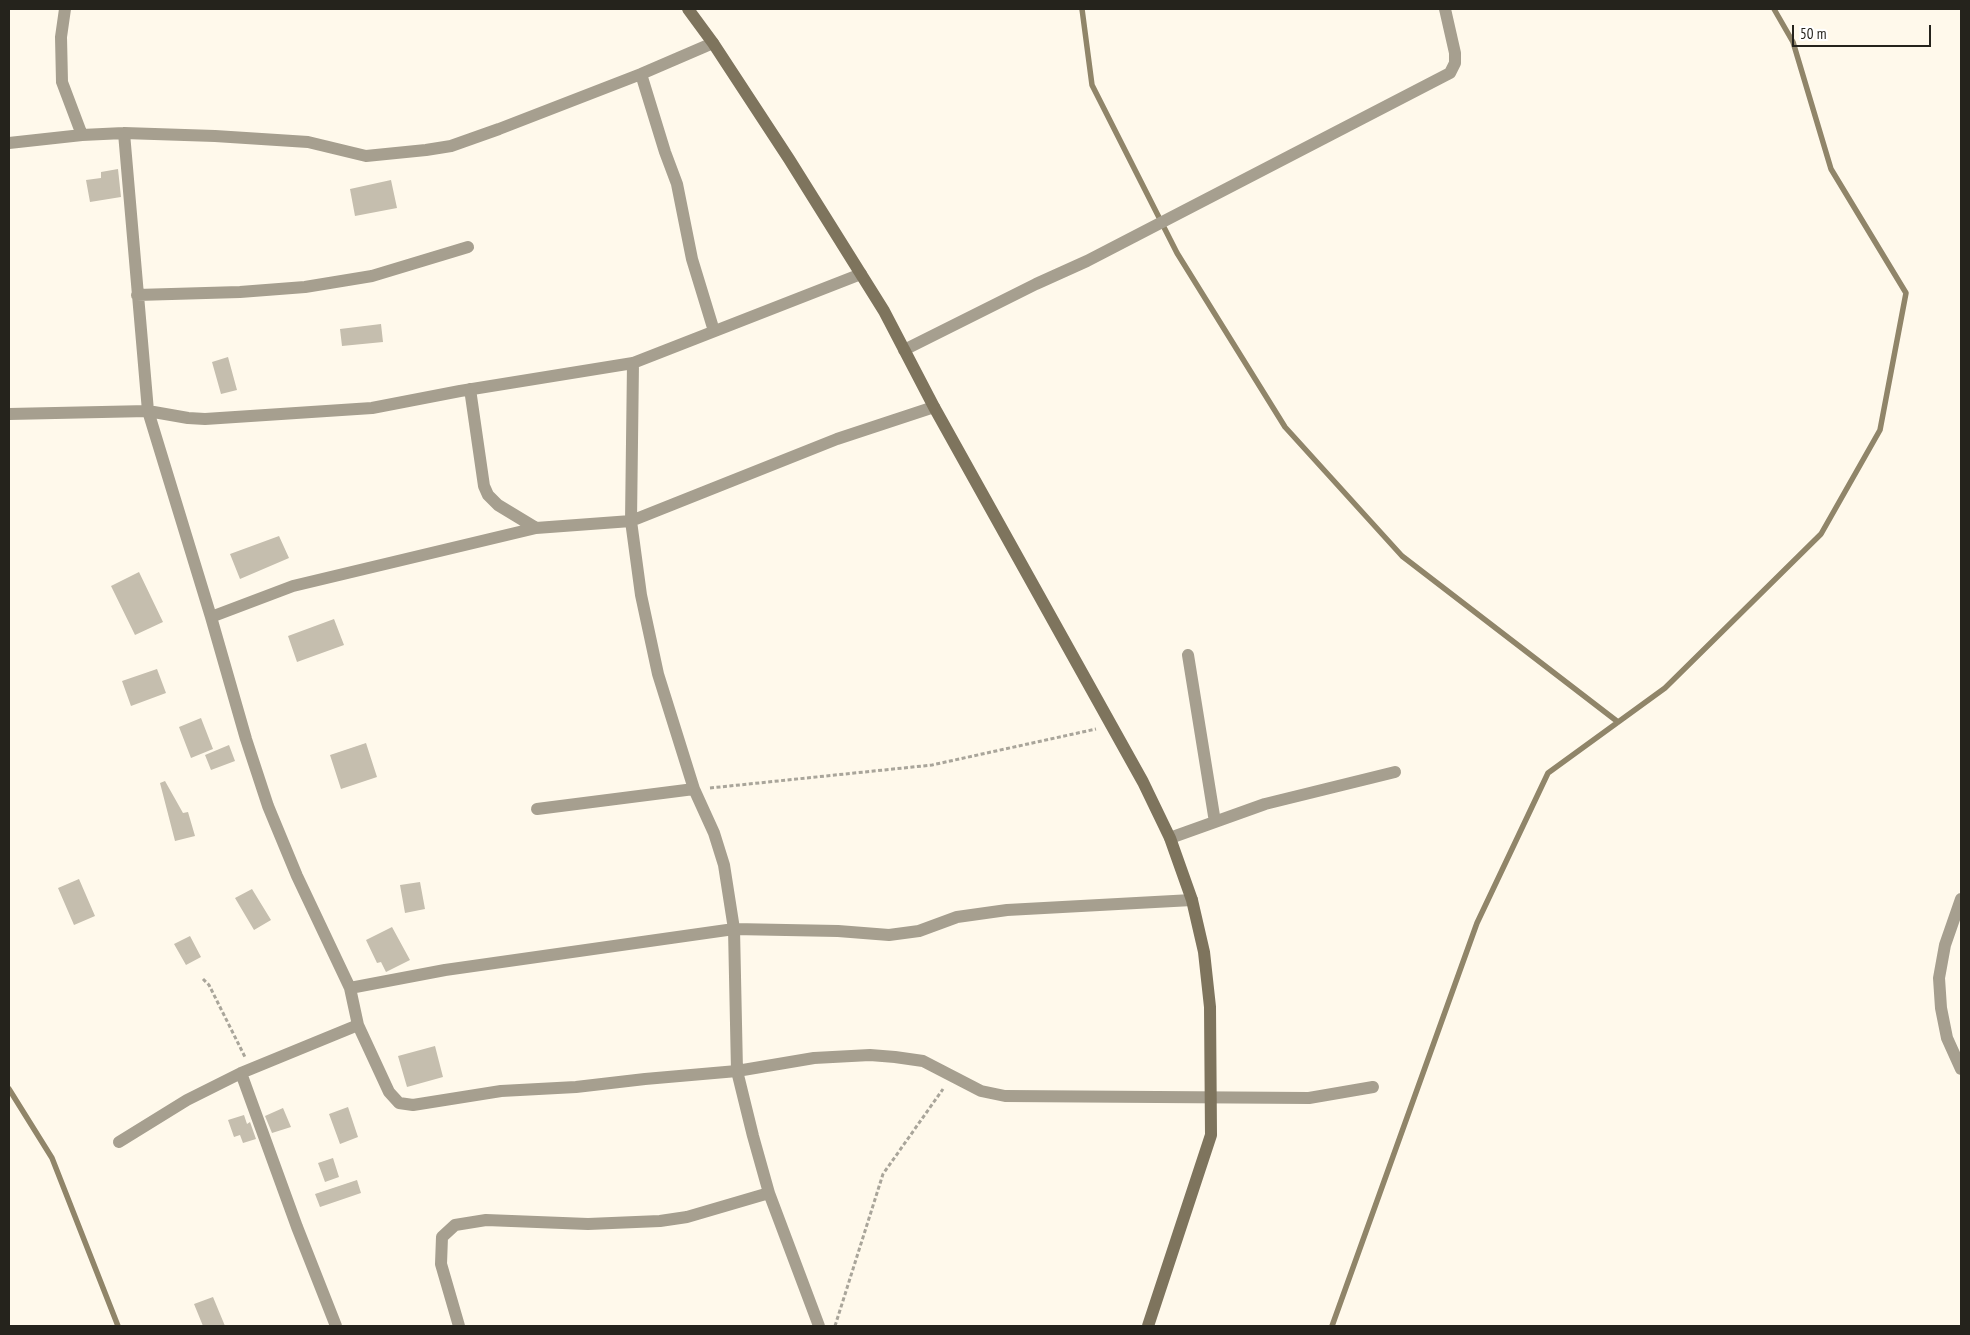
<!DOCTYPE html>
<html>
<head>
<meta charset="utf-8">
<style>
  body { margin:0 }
  #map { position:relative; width:1970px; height:1335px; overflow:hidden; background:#fff9eb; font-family:"PT Sans Narrow",sans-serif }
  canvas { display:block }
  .frame { position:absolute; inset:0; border:10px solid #25231c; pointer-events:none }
  .scale { position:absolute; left:1792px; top:25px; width:139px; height:22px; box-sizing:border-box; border:2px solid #25231c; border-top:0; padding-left:6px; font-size:15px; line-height:18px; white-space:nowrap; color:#25231c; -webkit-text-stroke:4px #fff; paint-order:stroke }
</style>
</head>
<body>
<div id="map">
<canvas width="1970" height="1335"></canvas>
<div class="frame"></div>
<div class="scale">50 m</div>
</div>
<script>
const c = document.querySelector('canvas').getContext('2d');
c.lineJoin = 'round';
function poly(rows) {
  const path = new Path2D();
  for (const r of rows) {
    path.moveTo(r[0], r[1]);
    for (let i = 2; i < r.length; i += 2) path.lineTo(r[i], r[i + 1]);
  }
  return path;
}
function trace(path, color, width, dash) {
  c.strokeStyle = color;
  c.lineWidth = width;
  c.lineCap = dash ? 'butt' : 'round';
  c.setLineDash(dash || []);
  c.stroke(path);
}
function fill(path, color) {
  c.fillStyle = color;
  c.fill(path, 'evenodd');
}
const stream = poly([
  [1082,9,1092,85,1177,253,1285,427,1402,556,1618,722],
  [9,1089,52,1158,118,1326],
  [1332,1326,1477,923,1548,773,1665,688,1821,534,1880,430,1906,293,1831,169,1793,42,1774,9]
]);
const building = poly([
  [118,169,121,197,90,202,86,180,101,178,101,172],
  [391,180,397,208,355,216,350,189],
  [381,324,383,342,342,346,340,329],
  [228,357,237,390,221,394,212,362],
  [279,536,289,558,240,579,230,554],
  [139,572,163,622,135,635,111,586],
  [334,619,344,645,297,662,288,636],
  [157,669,166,693,131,706,122,681],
  [201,718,213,749,191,758,179,727],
  [366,743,377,777,341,789,330,755],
  [229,745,235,761,211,770,205,755],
  [165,781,183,813,188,812,195,836,175,841,160,783],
  [79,879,95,916,74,925,58,888],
  [420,882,425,909,405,913,400,885],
  [252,889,271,920,254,930,235,898],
  [392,927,410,960,386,972,381,962,377,963,366,940],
  [190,936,201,957,186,965,174,944],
  [435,1046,443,1077,407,1087,398,1056],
  [348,1107,358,1137,340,1144,329,1114],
  [283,1108,291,1127,272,1133,265,1116],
  [244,1115,247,1124,250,1122,256,1139,243,1143,240,1135,234,1137,228,1120],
  [333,1158,339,1177,325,1182,318,1163],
  [357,1180,361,1193,320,1207,315,1194],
  [213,1297,225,1326,203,1326,194,1304]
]);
const path = poly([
  [710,788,932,765,1096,729],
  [203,979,209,985,245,1057],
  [835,1326,883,1174,943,1089]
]);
const street = poly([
  [65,9,61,37,62,82,82,135],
  [641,74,665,152,677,184,692,259,714,331],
  [124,133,148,411,211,617,246,739,268,806,297,876,350,988,358,1025,389,1092,399,1103,413,1105,501,1091,576,1087,645,1079,737,1071,814,1058,870,1055,895,1057,923,1061,981,1091,1005,1096,1309,1098,1373,1087],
  [9,143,82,135,124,133,215,136,308,142,366,156,426,150,451,146,499,129,641,74,713,43],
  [137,295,240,292,305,287,372,276,468,247],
  [904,350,1036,284,1087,261,1450,73,1455,63,1455,53,1445,9],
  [633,363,631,521,641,595,658,674,694,789,714,833,724,865,734,929,737,1071,753,1136,769,1193,819,1326],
  [470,389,484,486,488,495,498,505,536,528],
  [9,414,148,411,188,418,205,419,372,408,460,391,633,363,861,274],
  [211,617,293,586,536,528,631,521,837,439,934,407],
  [1188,655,1215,822],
  [537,809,694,789],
  [1170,838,1265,804,1395,772],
  [1961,899,1945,945,1939,978,1941,1008,1947,1038,1961,1069],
  [350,988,445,970,734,929,838,931,889,935,919,931,957,917,1007,910,1192,900],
  [241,1073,297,1227,336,1326],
  [119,1142,187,1100,241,1073,358,1025],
  [459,1326,441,1264,442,1237,455,1225,486,1220,588,1224,660,1221,687,1217,769,1193]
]);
const secondary = poly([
  [688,9,713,43,789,159,884,311,934,407,1143,782,1170,838,1192,900,1204,952,1210,1007,1211,1135,1148,1326]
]);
trace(stream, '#908569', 5.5);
fill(building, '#c5beae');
trace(path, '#a9a59a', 3, [4, 2.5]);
trace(street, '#a69f8f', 12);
trace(secondary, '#7e745d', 12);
</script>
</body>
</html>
